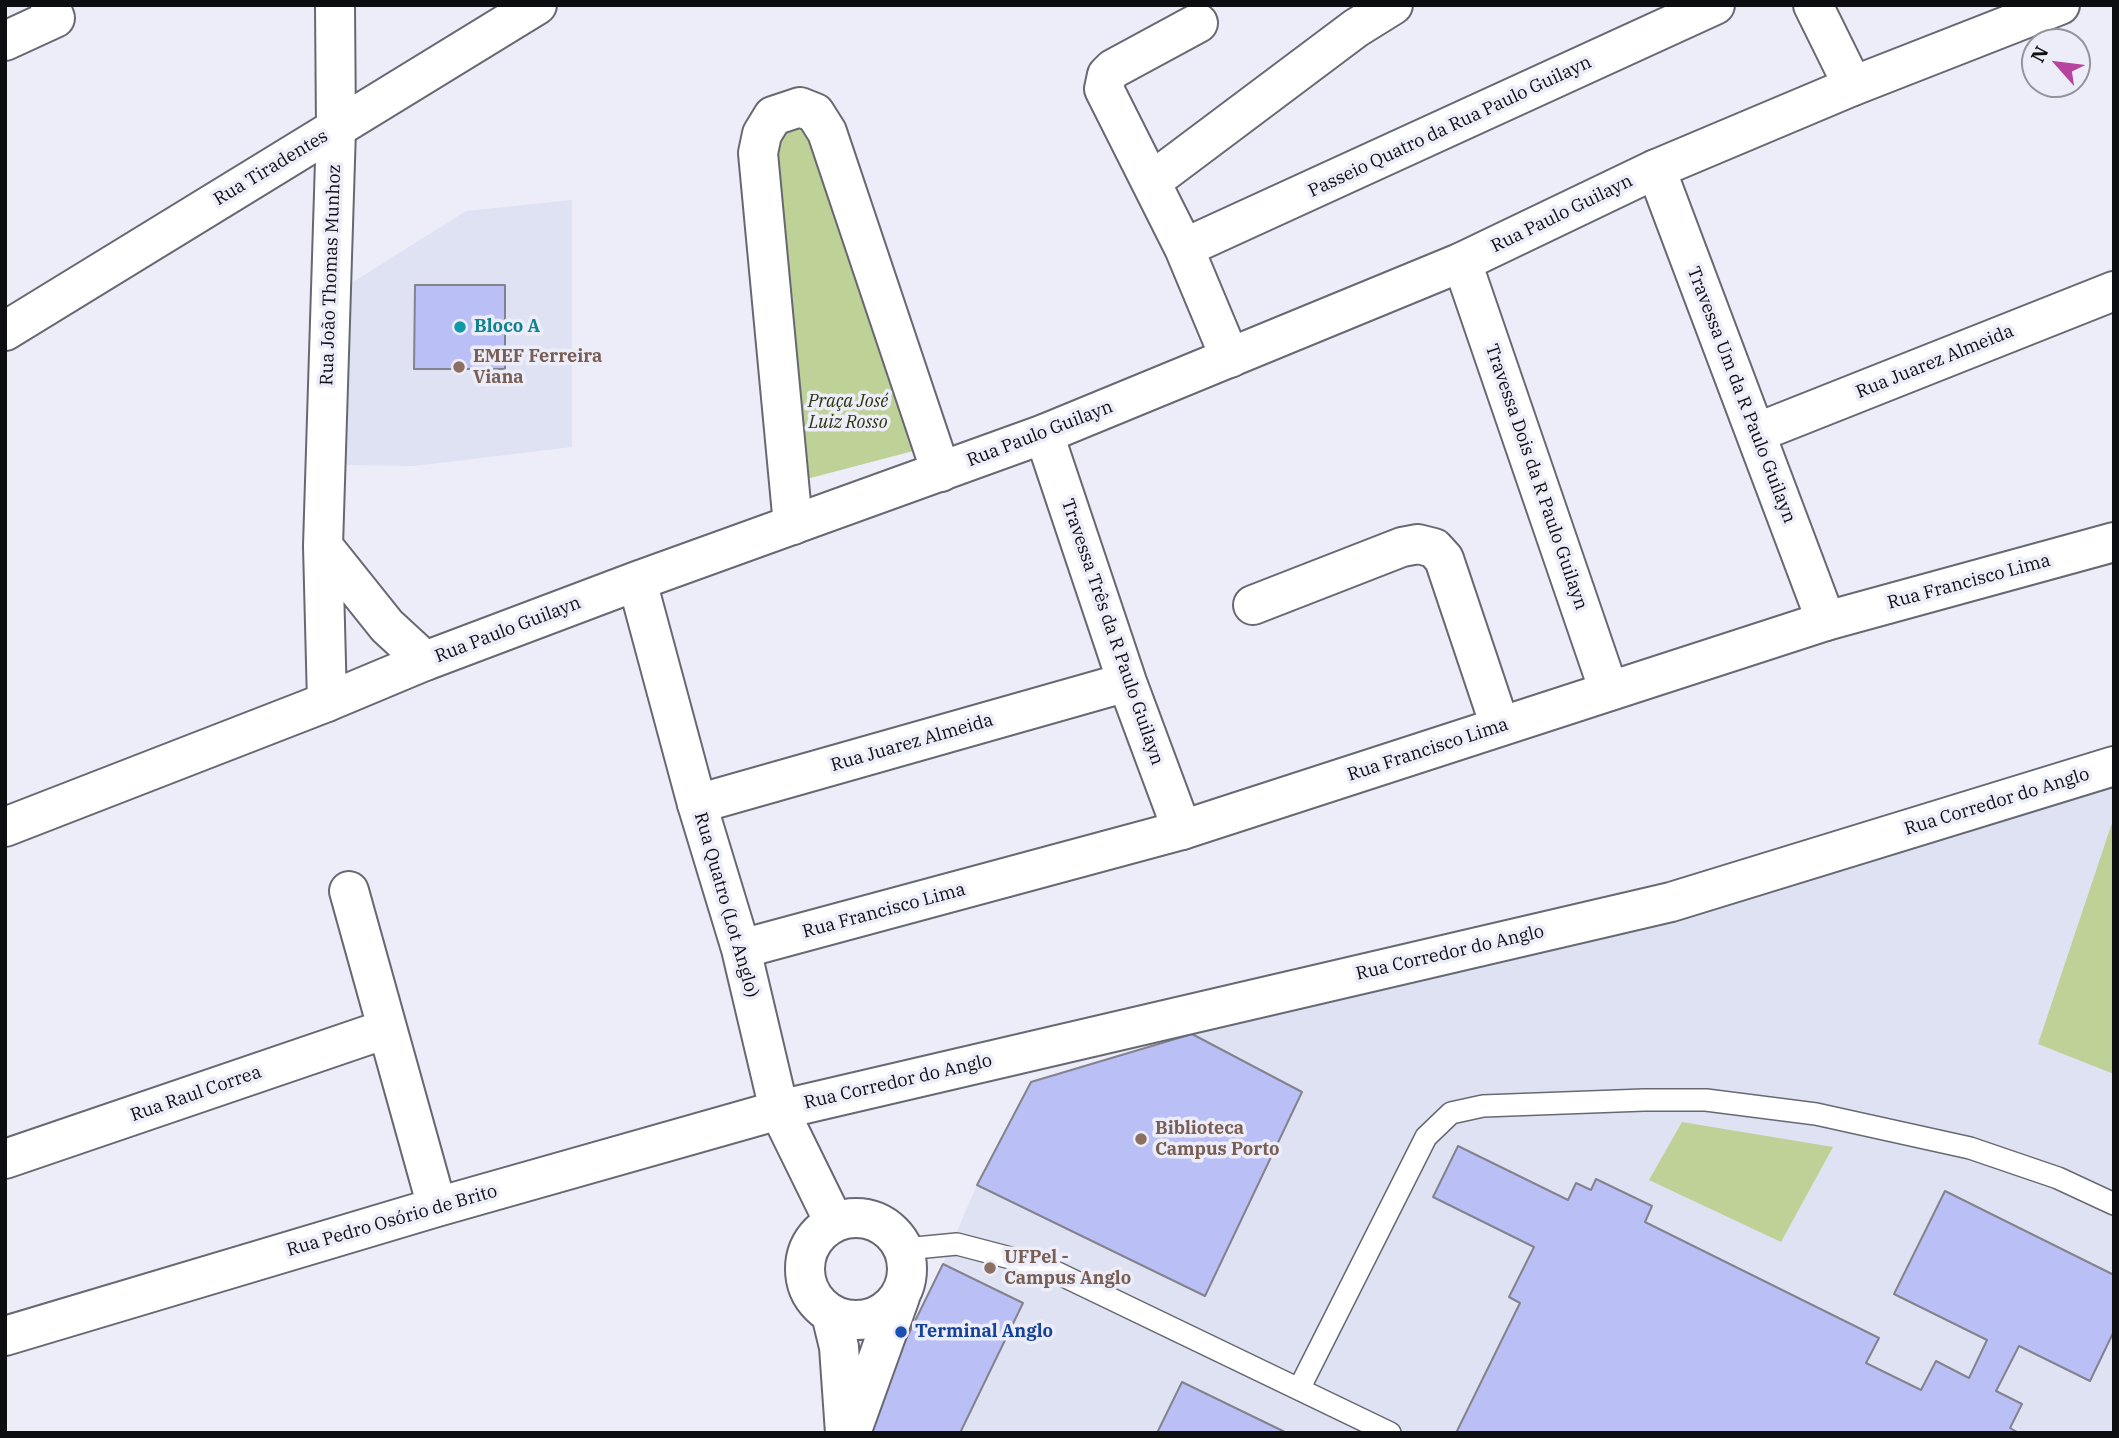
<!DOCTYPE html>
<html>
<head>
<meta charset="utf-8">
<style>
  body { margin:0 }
  #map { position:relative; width:2119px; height:1438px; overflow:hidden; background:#ecedf8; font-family:"IBM Plex Serif",serif }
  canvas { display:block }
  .frame { position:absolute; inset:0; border:7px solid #0d0e12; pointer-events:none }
  .north { position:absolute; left:2021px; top:28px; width:70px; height:70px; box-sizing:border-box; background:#ecedf8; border:2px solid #93949c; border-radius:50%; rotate:298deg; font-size:19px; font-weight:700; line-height:28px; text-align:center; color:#0d0e12 }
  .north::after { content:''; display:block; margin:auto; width:24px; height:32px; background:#b6449f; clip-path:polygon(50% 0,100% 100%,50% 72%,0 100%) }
</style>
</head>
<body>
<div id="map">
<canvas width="2119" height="1438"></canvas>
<div class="frame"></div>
<div class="north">N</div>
</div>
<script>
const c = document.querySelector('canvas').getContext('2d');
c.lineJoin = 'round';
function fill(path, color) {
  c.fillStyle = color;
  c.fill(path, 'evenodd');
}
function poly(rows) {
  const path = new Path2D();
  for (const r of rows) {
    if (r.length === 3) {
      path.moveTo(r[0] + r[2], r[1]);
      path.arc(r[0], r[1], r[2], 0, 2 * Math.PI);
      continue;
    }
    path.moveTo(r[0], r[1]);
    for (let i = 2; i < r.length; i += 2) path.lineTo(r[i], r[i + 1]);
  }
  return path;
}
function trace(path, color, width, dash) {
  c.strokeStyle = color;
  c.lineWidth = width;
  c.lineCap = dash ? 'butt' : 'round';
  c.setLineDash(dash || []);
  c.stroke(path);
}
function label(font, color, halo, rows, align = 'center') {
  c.font = font + ' "IBM Plex Serif",serif';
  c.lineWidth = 7;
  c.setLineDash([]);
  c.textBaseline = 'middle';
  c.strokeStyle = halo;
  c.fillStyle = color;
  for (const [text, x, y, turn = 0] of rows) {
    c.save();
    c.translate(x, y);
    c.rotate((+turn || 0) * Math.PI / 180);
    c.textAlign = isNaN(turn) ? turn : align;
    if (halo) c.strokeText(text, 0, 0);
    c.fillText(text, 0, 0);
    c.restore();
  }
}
const built = poly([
  [572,200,572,447,414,466,345,465,345,287,466,211],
  [2114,771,2114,1433,860,1433,943,1264,977,1185,1031,1082]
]);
const green = poly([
  [809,124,917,450,799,481,775,152,787,130],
  [2114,817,2114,1074,2038,1044],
  [1682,1122,1833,1147,1781,1242,1649,1180]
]);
const building = poly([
  [415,285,505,285,505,369,414,369,415,285],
  [1192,1034,1302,1092,1205,1296,977,1185,1031,1082,1192,1034],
  [1458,1146,1568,1200,1576,1183,1591,1190,1596,1179,1652,1206,1645,1222,1879,1338,1866,1363,1921,1390,1936,1361,1969,1378,1987,1340,1894,1294,1945,1191,2114,1275,2114,1331,2090,1381,2019,1346,1996,1391,2022,1404,2010,1428,2019,1433,1460,1433,1457,1431,1520,1303,1509,1297,1534,1247,1433,1197,1458,1146],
  [943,1264,1023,1303,960,1433,860,1433,943,1264],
  [1182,1382,1287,1433,1157,1433,1182,1382]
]);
const lane = poly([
  [905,1249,957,1244,1045,1267,1390,1433],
  [1299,1389,1426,1137,1451,1113,1483,1106,1644,1100,1706,1100,1816,1114,1970,1148,2058,1178,2114,1204]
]);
const street = poly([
  [1813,5,1853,86],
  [1198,23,1113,69,1107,75,1104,89,1184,248,1230,358],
  [5,41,55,18,50,5],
  [1656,169,1826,621],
  [1152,181,1356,28,1393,5],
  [1184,248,1715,5],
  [1462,262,1609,691],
  [1756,433,2114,291],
  [1044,434,1127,682,1182,830],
  [793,525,758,153,762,134,773,116,800,107,815,113,827,132,941,472],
  [323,546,387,626,425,661],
  [1253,605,1402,547,1418,544,1434,548,1444,559,1500,726],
  [327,702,323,546,336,129,335,5],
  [697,804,1127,682],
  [349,891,437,1207],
  [5,1159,386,1029],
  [5,1336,437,1207,779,1110,1671,902,2114,766]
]);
const secondary = poly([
  [5,331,537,5],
  [637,581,697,804,741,949,779,1110,834,1222],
  [5,827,327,702,425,661,637,581,1044,434,1462,262,1656,169,1853,86,2060,5],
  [741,949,1182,830,1826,621,2114,542],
  [856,1269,51],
  [831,1314,839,1347,845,1433],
  [851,1433,900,1297]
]);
const markers = [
  [460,327,7,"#0f9aa8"],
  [459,367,7,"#8d6e63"],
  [1141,1139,7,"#8d6e63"],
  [990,1268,7,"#8d6e63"],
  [901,1332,7,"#1a4fb4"]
];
const streetNames = [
  ["Passeio Quatro da Rua Paulo Guilayn",1450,127,-25],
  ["Rua Tiradentes",271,168,-31],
  ["Rua Paulo Guilayn",1562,214,-26],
  ["Rua João Thomas Munhoz",331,275,-88],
  ["Rua Juarez Almeida",1935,362,-22],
  ["Travessa Um da R Paulo Guilayn",1741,395,69],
  ["Rua Paulo Guilayn",1040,434,-21],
  ["Travessa Dois da R Paulo Guilayn",1536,477,71],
  ["Rua Francisco Lima",1969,582,-15],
  ["Rua Paulo Guilayn",508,630,-21],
  ["Travessa Três da R Paulo Guilayn",1112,632,71],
  ["Rua Juarez Almeida",912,743,-16],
  ["Rua Francisco Lima",1428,750,-18],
  ["Rua Corredor do Anglo",1997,802,-17],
  ["Rua Quatro (Lot Anglo)",726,905,74],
  ["Rua Francisco Lima",884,911,-15],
  ["Rua Corredor do Anglo",1450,953,-13],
  ["Rua Corredor do Anglo",898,1082,-13],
  ["Rua Raul Correa",196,1094,-19],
  ["Rua Pedro Osório de Brito",392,1221,-16]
];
const cultureNames = [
  ["Bloco A",474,327]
];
const educationNames = [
  ["EMEF Ferreira",473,357],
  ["Viana",473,378],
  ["Biblioteca",1155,1129],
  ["Campus Porto",1155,1150],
  ["UFPel -",1004,1258],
  ["Campus Anglo",1004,1279]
];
const parkNames = [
  ["Praça José",848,402],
  ["Luiz Rosso",848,423]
];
const transitNames = [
  ["Terminal Anglo",915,1332]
];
fill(built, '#dfe2f3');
fill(green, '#bed196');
fill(building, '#bac0f6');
trace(building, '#82838d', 2);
trace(lane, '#676972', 24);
trace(street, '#676972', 42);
trace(secondary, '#676972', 42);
trace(lane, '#fff', 21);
trace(street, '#fff', 38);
trace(secondary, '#fff', 38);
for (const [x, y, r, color] of markers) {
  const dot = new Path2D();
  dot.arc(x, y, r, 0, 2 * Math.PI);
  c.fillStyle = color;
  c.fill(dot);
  trace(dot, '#ecedf8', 2.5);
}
label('18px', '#0d0e12', '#ecedf8', streetNames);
label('bold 18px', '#0d838f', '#ecedf8', cultureNames, 'left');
label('bold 18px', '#785e54', '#ecedf8', educationNames, 'left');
label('italic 18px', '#29340a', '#ecedf8', parkNames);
label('bold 18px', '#164399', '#ecedf8', transitNames, 'left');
</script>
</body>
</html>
